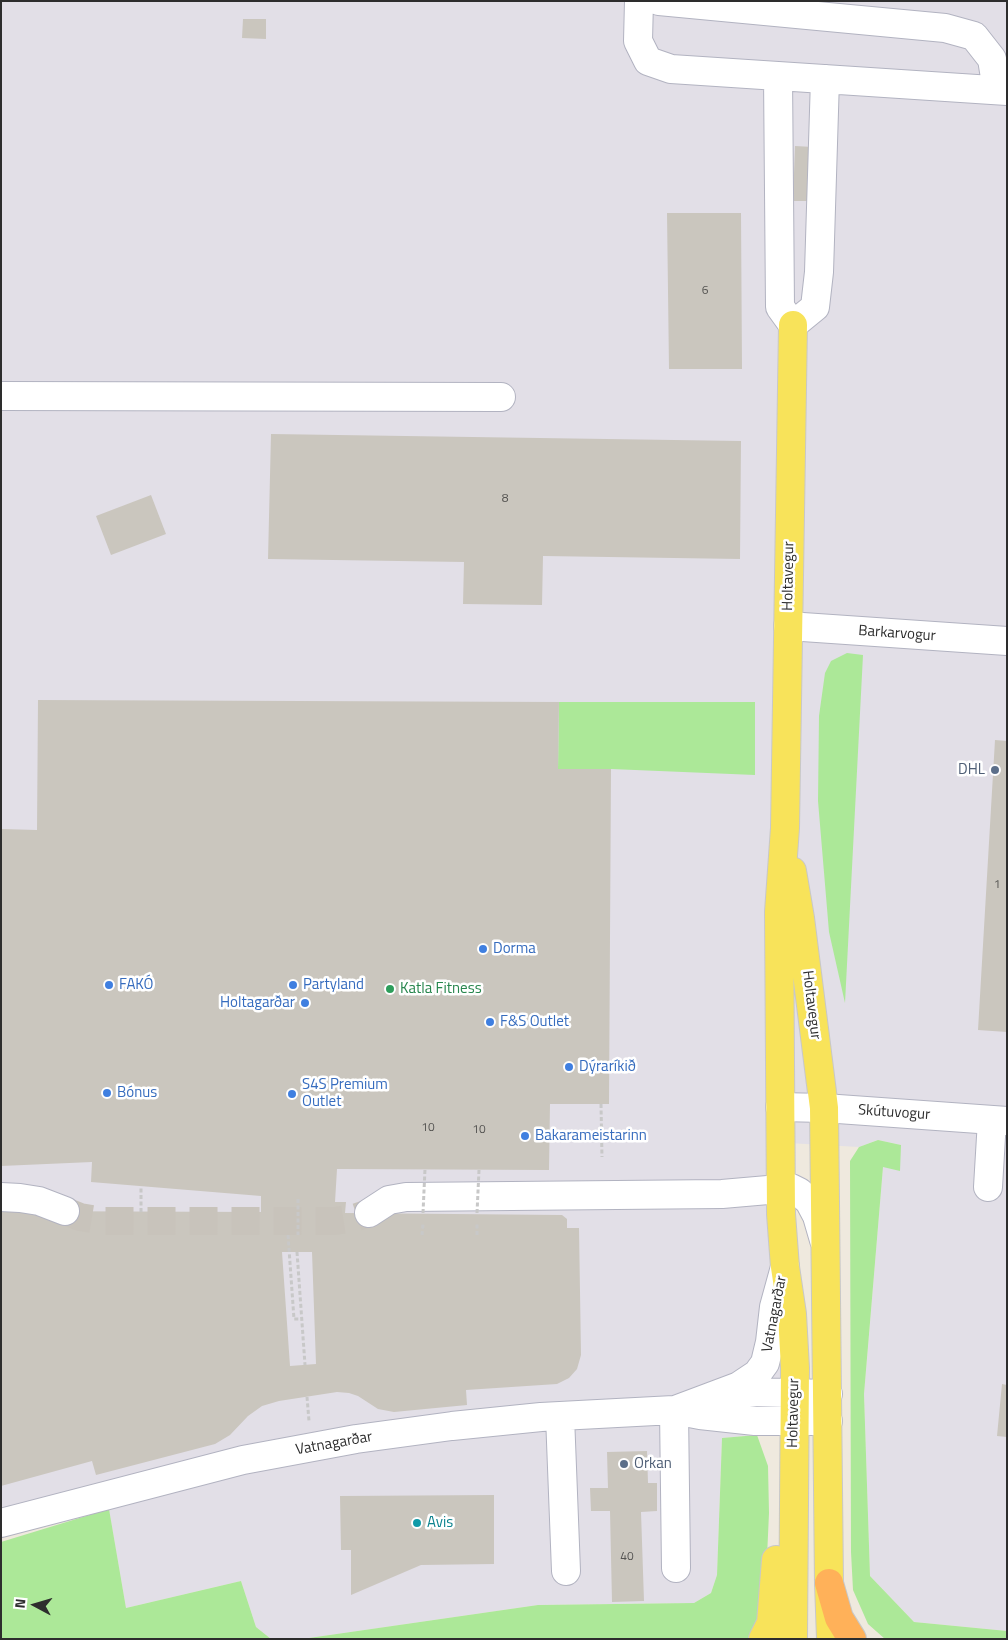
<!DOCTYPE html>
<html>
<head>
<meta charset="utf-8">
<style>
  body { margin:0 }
  #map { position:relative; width:1008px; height:1640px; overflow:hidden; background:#efe9de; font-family:"Titillium Web",sans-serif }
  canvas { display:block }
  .frame { position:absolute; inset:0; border:2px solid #2d2d2d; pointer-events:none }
  .north { position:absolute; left:10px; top:1580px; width:50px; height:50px; -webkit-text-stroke:4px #fff; paint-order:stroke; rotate:276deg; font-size:14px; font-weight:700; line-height:20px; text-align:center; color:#2d2d2d }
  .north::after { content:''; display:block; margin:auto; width:18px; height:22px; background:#2d2d2d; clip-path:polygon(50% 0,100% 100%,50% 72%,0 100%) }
</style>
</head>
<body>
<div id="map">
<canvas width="1008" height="1640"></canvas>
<div class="frame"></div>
<div class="north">N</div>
</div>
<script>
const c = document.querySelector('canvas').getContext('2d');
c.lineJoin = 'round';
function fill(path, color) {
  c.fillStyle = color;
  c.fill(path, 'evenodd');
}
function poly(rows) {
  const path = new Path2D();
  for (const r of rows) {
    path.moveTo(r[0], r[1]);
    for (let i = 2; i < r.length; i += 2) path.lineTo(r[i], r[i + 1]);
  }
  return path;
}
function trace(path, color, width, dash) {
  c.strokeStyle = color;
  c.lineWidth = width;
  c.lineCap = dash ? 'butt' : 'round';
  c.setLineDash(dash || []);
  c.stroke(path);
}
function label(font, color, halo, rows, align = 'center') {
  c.font = font + ' "Titillium Web",sans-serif';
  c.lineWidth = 5;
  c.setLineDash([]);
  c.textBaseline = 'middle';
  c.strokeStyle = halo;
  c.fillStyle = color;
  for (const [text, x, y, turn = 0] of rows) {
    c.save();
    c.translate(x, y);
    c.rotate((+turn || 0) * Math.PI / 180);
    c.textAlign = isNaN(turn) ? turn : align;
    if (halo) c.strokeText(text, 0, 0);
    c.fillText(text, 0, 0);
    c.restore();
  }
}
const industrial = poly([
  [1,1,1007,1,1007,1631,914,1622,870,1576,864,1394,883,1166,901,1145,878,1140,859,1147,788,1143,801,1436,757,1435,722,1438,717,1575,711,1593,694,1603,538,1605,302,1639,271,1639,256,1627,241,1581,126,1608,105,1486,1,1513]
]);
const green = poly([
  [847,653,863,655,845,1003,829,932,818,801,819,716,825,673,831,661],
  [559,702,755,702,755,775,611,769,558,769],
  [878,1140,901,1145,900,1171,883,1167,864,1394,870,1576,914,1622,1007,1631,1007,1639,885,1639,868,1624,853,1590,851,1552,850,1161,859,1147],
  [757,1435,768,1466,769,1513,765,1601,753,1639,302,1639,538,1605,694,1603,711,1593,717,1575,722,1438],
  [109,1509,126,1608,241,1581,256,1627,271,1639,1,1639,1,1542]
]);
const building = poly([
  [243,19,266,19,266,39,242,38],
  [795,146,813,147,811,201,793,201],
  [667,213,741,213,742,369,669,369],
  [271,434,741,441,740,559,543,556,542,605,463,604,464,562,268,559],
  [151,495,166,534,111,555,96,516],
  [38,700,559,702,558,769,611,769,609,1104,550,1104,549,1170,337,1169,335,1202,346,1202,345,1213,562,1215,567,1219,567,1228,579,1228,581,1355,577,1369,569,1378,557,1384,466,1390,467,1405,394,1412,378,1409,358,1396,349,1393,337,1392,279,1401,262,1406,248,1416,230,1435,215,1444,96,1475,92,1461,1,1486,1,1211,261,1212,261,1196,91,1182,92,1162,1,1166,2,829,37,830],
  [282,1252,312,1252,316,1364,290,1366],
  [995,740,1007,741,1007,1032,978,1030],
  [1002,1384,1007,1385,1007,1437,997,1436],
  [647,1451,648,1483,657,1483,657,1511,641,1512,644,1601,612,1602,610,1511,591,1511,590,1488,608,1488,607,1452],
  [494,1495,494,1564,421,1565,351,1595,351,1550,341,1550,340,1496]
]);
const minorTunnel = poly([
  [65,1211,80,1217,104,1221,335,1221,354,1218,369,1213]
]);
const path = poly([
  [601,1104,602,1157],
  [298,1199,298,1235],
  [141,1212,141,1186],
  [288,1235,294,1319,302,1319],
  [422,1235,423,1224],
  [477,1235,477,1224],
  [297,1252,305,1365],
  [307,1397,309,1421]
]);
const minor = poly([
  [639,1,638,41,648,61,671,69,1007,91],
  [659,1,945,28,974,36,992,59,997,90],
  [778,76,780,307,793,325,815,307,819,272,825,79],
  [1,396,501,397],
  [788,626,1007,641],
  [780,1107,824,1108,1007,1121],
  [988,1187,992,1120],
  [1,1197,20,1198,39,1201,65,1211],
  [369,1213,389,1200,406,1197,722,1194,791,1188,799,1192,809,1201,817,1216,824,1240],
  [727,1393,748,1392,828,1394],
  [674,1410,676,1568],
  [675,1410,739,1386,757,1374,765,1363,770,1342,774,1307,785,1267],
  [560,1416,566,1571],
  [1,1523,243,1460,356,1439,452,1426,541,1417,674,1410,700,1415,755,1421,828,1421]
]);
const major = poly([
  [793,325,785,828,779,912,781,1214,785,1267,792,1314,795,1368,793,1639],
  [792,871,800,918,824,1108,829,1583,831,1639],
  [763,1639,771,1623,776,1560]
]);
const highway = poly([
  [829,1583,839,1618,852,1639]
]);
const pathBridge = poly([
  [423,1213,425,1169],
  [477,1213,479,1170]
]);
const markers = [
  [995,770,5,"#5c6f8a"],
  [483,949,5,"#3f7fe0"],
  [109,985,5,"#3f7fe0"],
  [293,985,5,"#3f7fe0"],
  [390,989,5,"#2e9e5b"],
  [305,1003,5,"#3f7fe0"],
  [490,1022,5,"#3f7fe0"],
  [569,1067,5,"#3f7fe0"],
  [107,1093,5,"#3f7fe0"],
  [292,1094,5,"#3f7fe0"],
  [525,1136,5,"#3f7fe0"],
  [624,1464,5,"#5c6f8a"],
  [417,1523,5,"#0f9aa8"]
];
const numberNames = [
  ["6",705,291],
  ["8",505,499],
  ["1",997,885],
  ["10",428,1128],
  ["10",479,1130],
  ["40",627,1557]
];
const streetNames = [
  ["Holtavegur",789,576,-89],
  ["Barkarvogur",897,634,4],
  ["Holtavegur",811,1005,83],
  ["Skútuvogur",894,1113,4],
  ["Vatnagarðar",775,1314,-79],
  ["Holtavegur",794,1413,-89],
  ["Vatnagarðar",334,1444,-10]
];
const serviceNames = [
  ["DHL",985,770],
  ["Orkan",634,1464,"left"]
];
const shopNames = [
  ["Dorma",493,949],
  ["FAKÓ",119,985],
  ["Partyland",303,985],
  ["Holtagarðar",295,1003,"right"],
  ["F&S Outlet",500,1022],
  ["Dýraríkið",579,1067],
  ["S4S Premium",302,1085],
  ["Outlet",302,1102],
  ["Bónus",117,1093],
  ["Bakarameistarinn",535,1136]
];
const leisureNames = [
  ["Katla Fitness",400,989]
];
const cultureNames = [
  ["Avis",427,1523]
];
fill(industrial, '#e2dfe7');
fill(green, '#ace898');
fill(building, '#cac6be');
trace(minorTunnel, '#c8c3bb', 28, [28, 14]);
trace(minor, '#b2b3c1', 30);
trace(major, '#c8c8c8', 30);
trace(highway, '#c8c8c8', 30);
trace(path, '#c8c8c8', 3, [4, 2.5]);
trace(minor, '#fff', 28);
trace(major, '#f8e35a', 28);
trace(highway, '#ffb159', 28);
trace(pathBridge, '#c8c8c8', 3, [4, 2.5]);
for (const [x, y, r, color] of markers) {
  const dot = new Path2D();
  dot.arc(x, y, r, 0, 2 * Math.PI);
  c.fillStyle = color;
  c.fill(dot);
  trace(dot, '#fff', 2);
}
label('12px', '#545351', null, numberNames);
label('15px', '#2d2d2d', '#fff', streetNames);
label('15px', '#4e5e75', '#fff', serviceNames, 'right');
label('15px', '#366cbe', '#fff', shopNames, 'left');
label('15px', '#27864d', '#fff', leisureNames, 'left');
label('15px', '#0d838f', '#fff', cultureNames, 'left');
</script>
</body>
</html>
